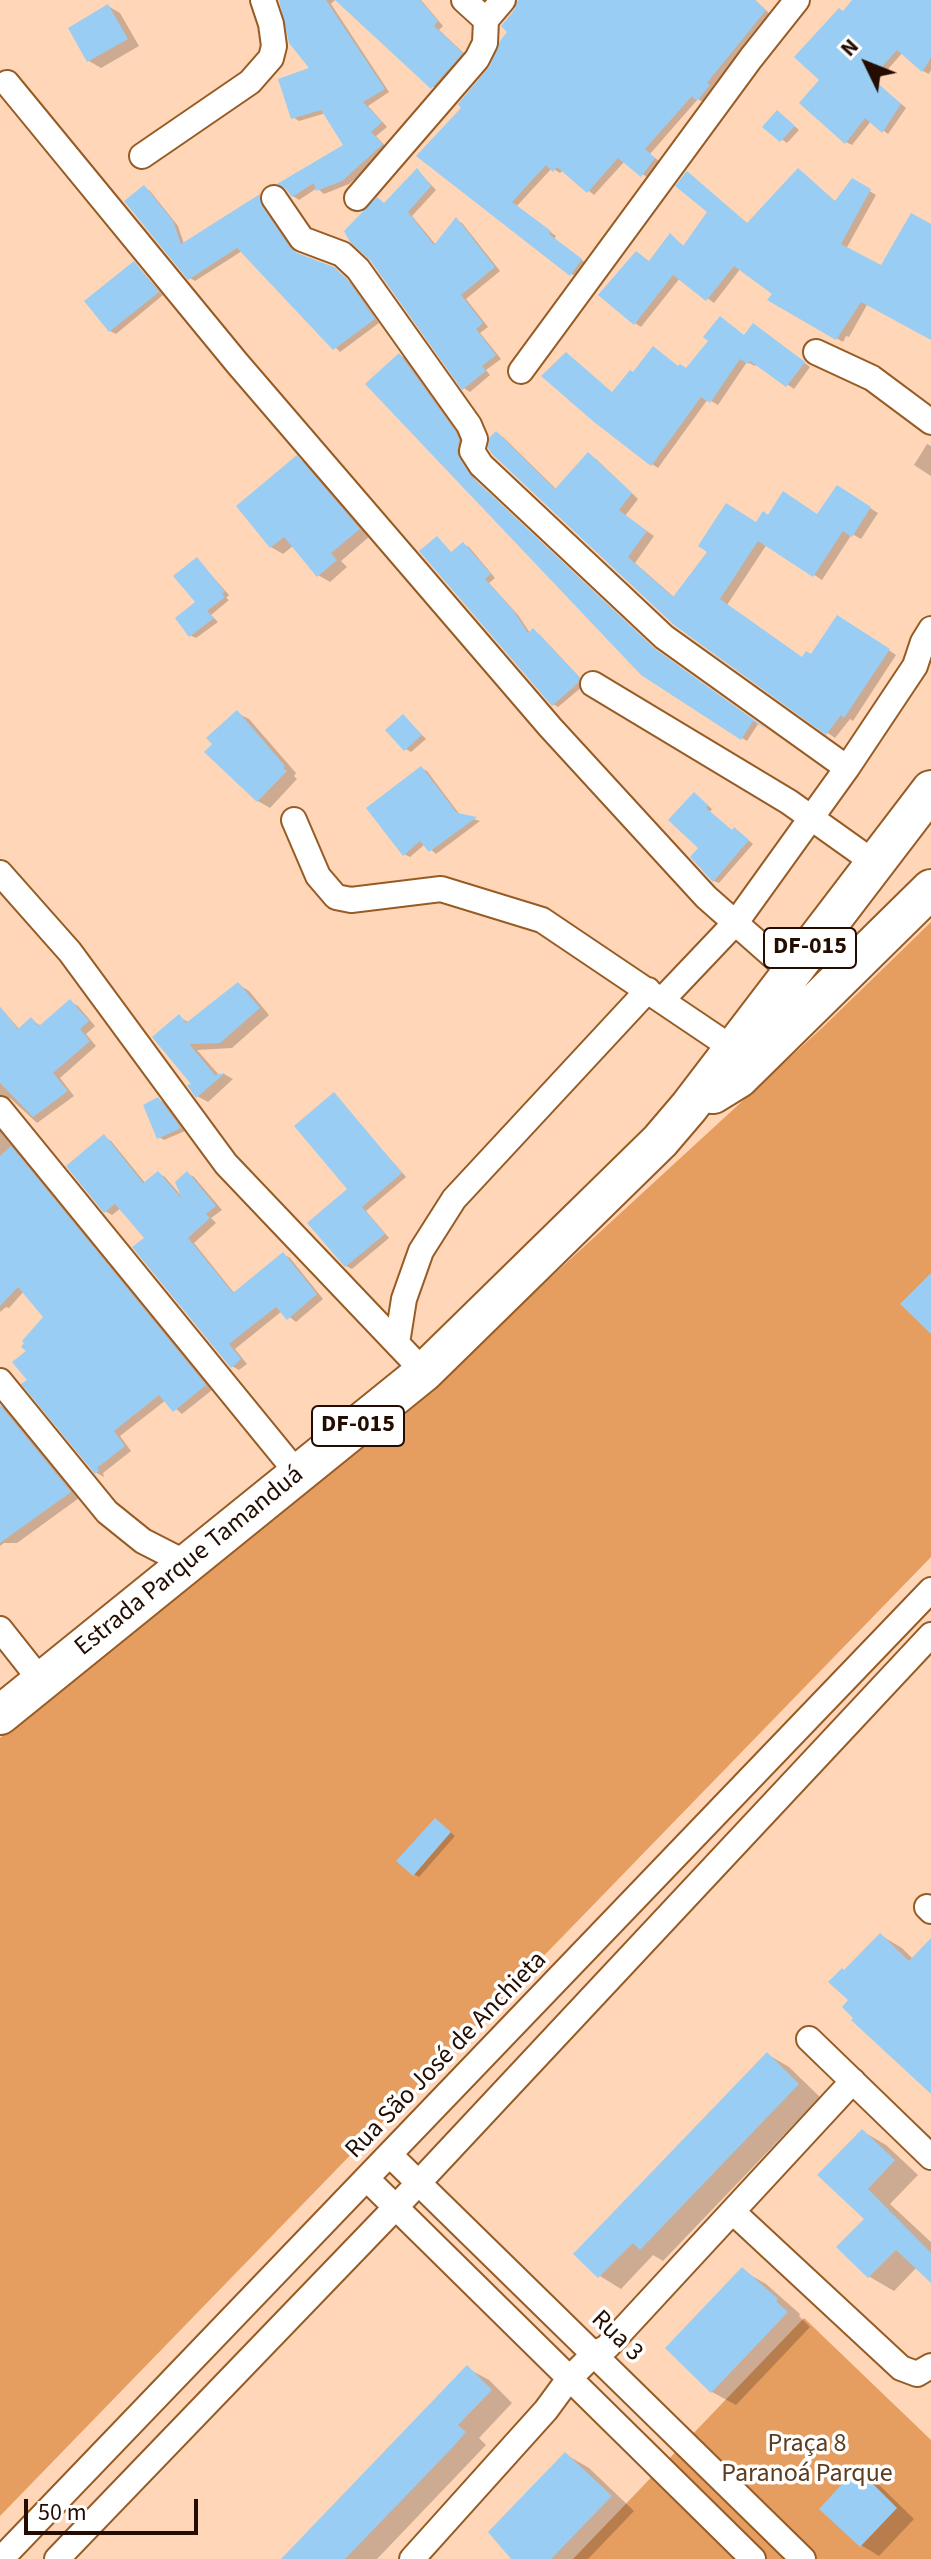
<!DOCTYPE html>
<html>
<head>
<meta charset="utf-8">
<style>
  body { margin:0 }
  #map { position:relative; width:931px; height:2559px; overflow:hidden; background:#ffd6b7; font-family:"Source Sans 3",sans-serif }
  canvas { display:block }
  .north { position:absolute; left:827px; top:24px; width:80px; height:80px; -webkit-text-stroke:6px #fff; paint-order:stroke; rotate:313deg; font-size:22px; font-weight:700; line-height:32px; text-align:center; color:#240d00 }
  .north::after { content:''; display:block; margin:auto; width:28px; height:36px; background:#240d00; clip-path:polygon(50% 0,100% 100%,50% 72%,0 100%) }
  .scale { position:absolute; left:24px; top:2499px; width:174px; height:36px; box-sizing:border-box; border:4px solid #240d00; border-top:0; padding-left:10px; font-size:24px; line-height:28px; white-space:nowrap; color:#240d00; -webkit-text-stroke:6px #fff; paint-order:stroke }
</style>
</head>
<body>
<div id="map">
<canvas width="931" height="2559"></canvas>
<div class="north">N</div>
<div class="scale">50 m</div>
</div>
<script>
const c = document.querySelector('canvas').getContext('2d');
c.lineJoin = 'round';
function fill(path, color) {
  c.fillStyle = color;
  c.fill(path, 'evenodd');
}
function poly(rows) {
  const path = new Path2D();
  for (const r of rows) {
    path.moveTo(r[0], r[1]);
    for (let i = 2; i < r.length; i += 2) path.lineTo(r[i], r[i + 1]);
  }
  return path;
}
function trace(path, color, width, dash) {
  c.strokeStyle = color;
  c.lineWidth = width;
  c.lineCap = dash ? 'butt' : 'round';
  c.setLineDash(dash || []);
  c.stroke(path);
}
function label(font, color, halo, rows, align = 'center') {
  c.font = font + ' "Source Sans 3",sans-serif';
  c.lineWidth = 7;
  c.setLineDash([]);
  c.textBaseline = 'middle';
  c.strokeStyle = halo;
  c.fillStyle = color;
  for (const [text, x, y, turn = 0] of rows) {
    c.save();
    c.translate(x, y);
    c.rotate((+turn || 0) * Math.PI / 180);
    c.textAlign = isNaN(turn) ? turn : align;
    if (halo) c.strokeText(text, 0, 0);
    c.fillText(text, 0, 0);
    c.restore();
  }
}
const green = poly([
  [931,922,931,1557,0,2516,0,1738,514,1311,823,1027],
  [804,2318,931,2440,931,2559,573,2559]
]);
const shadow = poly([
  [281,0,335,0,331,4,389,92,368,106,387,127,376,136,388,149,349,184,324,194,317,188,299,200,293,196,346,146,326,113,299,121,293,117,312,69],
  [338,0,421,0,443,26,439,30,468,57,438,91],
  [519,0,755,0,771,15,712,88,715,90,704,103,698,99,650,154,660,162,648,178,625,161,594,195,563,170,560,173,552,168,516,207,556,236,554,239,587,264,577,278,419,156,464,108,490,70,510,32],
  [883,0,918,0,931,8,931,70,929,74,923,71,903,52,876,83,906,108,888,134,871,121,852,145,846,142,822,80,844,13],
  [108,6,120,13,139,46,101,68,89,61],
  [783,116,799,130,787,143,765,127],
  [417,170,436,190,412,216,436,245,456,220,462,223,500,271,466,299,488,327,480,333,501,359,486,370,490,375,470,392,464,388,385,205],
  [799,170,837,203,852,180,876,195,846,249,882,268,931,227,931,338,868,303,849,337,846,336,843,342,770,300,774,294,741,268,714,303,680,278,641,327,635,323,650,263,671,236,685,247,710,212,693,177,748,224],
  [145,188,150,191,178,226,184,244,260,197,265,199,266,211,295,253,340,273,352,284,379,323,340,352,242,251,195,281,190,278],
  [134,263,163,295,116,334,110,331],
  [759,329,810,367,794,389,757,363,755,366,747,362,718,405,708,399,658,468,652,464,614,394,679,367,688,370],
  [400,355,405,358,461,437,464,444,462,458,476,481,659,653,758,724,747,741,643,674,368,384],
  [497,433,504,438,557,490,588,455,596,459,638,499,625,516,654,536,635,563,675,598,757,524,769,517,818,516,845,492,878,513,861,539,852,534,822,580,767,544,727,605,803,659,812,656,846,622,896,655,853,721,850,719,835,738,675,624],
  [927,444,931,446,931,476,914,465],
  [297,458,309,465,370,536,341,561,347,567,330,582,318,575,294,545,283,554,271,547],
  [437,539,452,553,463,544,469,547,495,578,489,583,518,615,530,633,533,630,539,634,584,682,583,686,558,707,553,704],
  [197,559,229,595,226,598,229,600,211,615,218,622,196,638,190,635,198,602],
  [237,713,249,719,296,773,294,776,297,779,270,808,258,801],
  [403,716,426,739,411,752,406,749],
  [421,768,427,771,460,815,480,821,436,854,425,844,410,857,404,854],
  [699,798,712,809,710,812,733,832,740,833,753,844,719,883,714,881,701,848],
  [238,984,249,991,269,1015,232,1048,197,1050,219,1075,224,1074,233,1079,208,1102,197,1096,179,1017,190,1023],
  [70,1002,78,1006,95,1026,86,1034,96,1046,60,1078,74,1096,37,1123,10,1098,0,1100,0,1007,20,1030,32,1020,41,1026],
  [334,1095,406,1177,366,1211,389,1238,352,1269,346,1266,350,1189],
  [158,1099,163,1102,185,1131,164,1140,159,1137],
  [0,1128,212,1390,182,1414,166,1400,120,1436,131,1451,103,1473,104,1477,97,1473,29,1380,29,1351,46,1317,24,1291,9,1308,6,1307,0,1312],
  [104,1137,111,1141,146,1184,158,1173,165,1177,183,1198,187,1173,194,1177,222,1210,211,1218,216,1223,194,1243,235,1294,283,1254,290,1258,323,1299,296,1322,282,1311,235,1349,247,1364,239,1370,232,1366,146,1238,121,1208,112,1215,105,1211],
  [0,1405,6,1409,79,1498,17,1543,4,1543,0,1546],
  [440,1823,455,1836,419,1877,414,1874],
  [880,1935,902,1948,913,1959,931,1943,931,2066,851,2000,845,1972],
  [767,2054,789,2067,820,2097,663,2261,653,2255,621,2289,600,2276],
  [862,2131,886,2145,918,2175,890,2204,931,2242,931,2280,917,2267,894,2291,870,2277,839,2247,867,2219],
  [742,2270,766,2284,800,2314,799,2316,810,2327,736,2405,712,2392,667,2348],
  [467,2368,489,2380,512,2403,479,2438,486,2445,377,2559,284,2559],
  [565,2454,589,2468,634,2511,588,2559,516,2559],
  [857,2471,875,2481,914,2519,879,2556,861,2545]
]);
const building = poly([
  [279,0,326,0,385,89,363,102,382,122,371,132,383,144,342,181,316,191,314,183,292,197,286,189,277,184,343,145,321,110,291,119,278,79,309,68,289,43],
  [335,0,420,0,438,21,434,26,463,53,431,89],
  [518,0,755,0,766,10,707,83,710,85,697,101,692,96,645,149,655,158,641,177,618,158,587,193,557,167,553,172,546,165,512,202,551,231,549,234,582,259,570,276,416,156,461,108,458,104,490,66,500,41,507,32,501,26,515,9],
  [852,0,931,0,931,58,922,72,897,50,872,78,901,104,882,133,865,118,845,144,799,103,819,80,794,57,839,8,843,11],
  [108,4,128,39,87,62,68,28],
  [777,110,795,126,780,142,762,127],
  [417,168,431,186,408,212,434,245,456,217,495,267,461,295,483,323,476,329,496,355,482,366,486,371,462,390,370,260,350,242,344,231,377,197,384,203],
  [798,168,835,201,852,178,871,189,841,244,881,265,911,213,931,224,931,340,861,302,836,340,767,300,772,294,734,266,706,301,673,275,634,325,598,295,636,251,649,261,670,233,683,246,707,212,675,186,687,171,747,223],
  [144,185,173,221,181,244,260,194,262,206,290,247,297,253,334,267,347,279,375,319,333,350,237,248,188,280,124,201],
  [134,261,159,292,109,332,84,301],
  [720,316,744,335,753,323,805,362,786,387,750,361,748,364,740,359,710,403,701,397,651,466,594,422,541,376,566,352,612,392,630,370,633,372,653,346,678,366,680,364,686,368,708,341,703,337],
  [399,353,456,432,459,440,457,454,471,476,654,648,768,730,753,721,741,740,641,675,365,384],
  [496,431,555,489,588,452,632,493,619,510,647,531,628,557,673,597,707,552,698,546,726,503,756,522,763,511,768,515,783,491,817,514,837,485,871,507,852,537,843,531,813,577,758,541,720,599,802,657,806,651,811,654,837,615,890,649,844,718,841,715,826,735,674,625,493,455,488,448,489,438],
  [297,455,360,529,331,553,337,560,317,577,284,537,270,548,236,506],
  [437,536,451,552,463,542,491,574,485,579,513,610,528,633,533,628,580,678,578,683,552,706,419,551],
  [197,557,225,592,222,594,225,597,207,611,214,618,189,637,175,618,195,602,173,576],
  [237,710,285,766,283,768,287,771,257,802,204,752,212,744,206,738],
  [403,714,422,735,404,751,385,730],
  [421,766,457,813,477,817,429,852,420,841,403,856,366,808],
  [694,792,708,805,706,808,732,830,734,827,749,840,713,882,690,857,698,848,668,820],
  [238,982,260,1008,220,1043,189,1044,215,1075,225,1073,196,1098,187,1085,191,1084,152,1037,179,1014,186,1023],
  [70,999,89,1021,80,1029,90,1041,53,1073,68,1091,33,1117,0,1083,0,1007,18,1029,31,1017,39,1026],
  [334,1092,402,1173,362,1207,385,1234,345,1267,307,1223,347,1189,294,1126],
  [158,1097,181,1128,157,1139,143,1105],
  [104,1134,143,1183,158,1171,182,1199,175,1182,187,1171,216,1206,206,1214,210,1218,188,1238,233,1293,283,1252,317,1294,287,1320,276,1307,229,1344,241,1359,231,1368,132,1247,144,1238,115,1204,104,1213,66,1166],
  [11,1146,206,1385,173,1412,159,1395,114,1431,125,1446,97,1468,99,1471,95,1474,21,1384,27,1380,12,1362,26,1351,21,1347,24,1343,22,1341,43,1317,18,1287,0,1306,0,1156],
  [931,1273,931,1334,900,1304],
  [0,1405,71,1492,0,1543],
  [435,1818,451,1832,413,1876,396,1861],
  [880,1933,909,1961,931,1938,931,2094,851,2020,853,2018,842,2007,848,2000,828,1982,842,1968,844,1970],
  [767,2052,799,2084,640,2250,633,2243,598,2278,573,2254],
  [862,2129,895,2160,868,2189,931,2253,931,2283,896,2250,868,2278,836,2247,864,2219,817,2175],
  [742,2267,778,2299,776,2301,788,2312,711,2393,665,2348],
  [467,2365,492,2390,458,2425,466,2432,452,2448,345,2559,281,2559],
  [565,2452,612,2496,551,2559,511,2559,488,2532],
  [857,2468,897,2508,860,2547,819,2509]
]);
const street = poly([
  [464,0,486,20],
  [7,83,237,363,550,727,706,897,791,972],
  [142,156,250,82,271,58,274,46,271,24,263,0],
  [274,198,302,239,342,254,358,269,469,425,475,439,472,451,481,465,664,637,847,768],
  [357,198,477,59,485,43,486,20,503,0],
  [816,352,872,378,931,422],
  [521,371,751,58,797,0],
  [593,684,789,802,876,864],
  [294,820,318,876,336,897,351,900,441,889,542,920,732,1048],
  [0,873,70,952,226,1164,424,1372],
  [662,1000,737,921,847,768,915,666,923,642,931,629],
  [0,1109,298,1474],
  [397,1343,404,1299,421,1251,454,1199,648,990],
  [0,1381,107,1512,143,1541,188,1564],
  [0,1629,42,1682],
  [927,1907,931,1911],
  [809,2039,931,2157],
  [390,2155,803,2559],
  [367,2179,753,2559],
  [733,2212,901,2368,917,2374,931,2366],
  [1,2559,931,1590],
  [57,2559,395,2208,931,1635],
  [412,2559,546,2410,568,2380,594,2354,607,2347,853,2081]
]);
const primary = poly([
  [713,1094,739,1078,931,889],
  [0,1715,424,1372,660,1141,689,1107,931,790]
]);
const shields = [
  [810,948,92],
  [358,1426,92]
];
const shieldNames = [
  ["DF-015",810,948],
  ["DF-015",358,1426]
];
const streetNames = [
  ["Estrada Parque Tamanduá",190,1562,-39],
  ["Rua São José de Anchieta",447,2056,-46],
  ["Rua 3",616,2337,44]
];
const parkNames = [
  ["Praça 8",807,2445],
  ["Paranoá Parque",807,2475]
];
fill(green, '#e69d60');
fill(shadow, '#0003');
fill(building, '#99cdf3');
trace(street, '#975c25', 28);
trace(primary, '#975c25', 42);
trace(street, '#fff', 24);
trace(primary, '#fff', 38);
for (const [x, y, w] of shields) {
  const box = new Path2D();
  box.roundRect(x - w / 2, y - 20, w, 40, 6);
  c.fillStyle = '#fff';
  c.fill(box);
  trace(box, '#240d00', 2);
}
label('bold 24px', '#240d00', null, shieldNames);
label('26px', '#240d00', '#fff', streetNames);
label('26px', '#5d3c1f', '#fff', parkNames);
</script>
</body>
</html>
